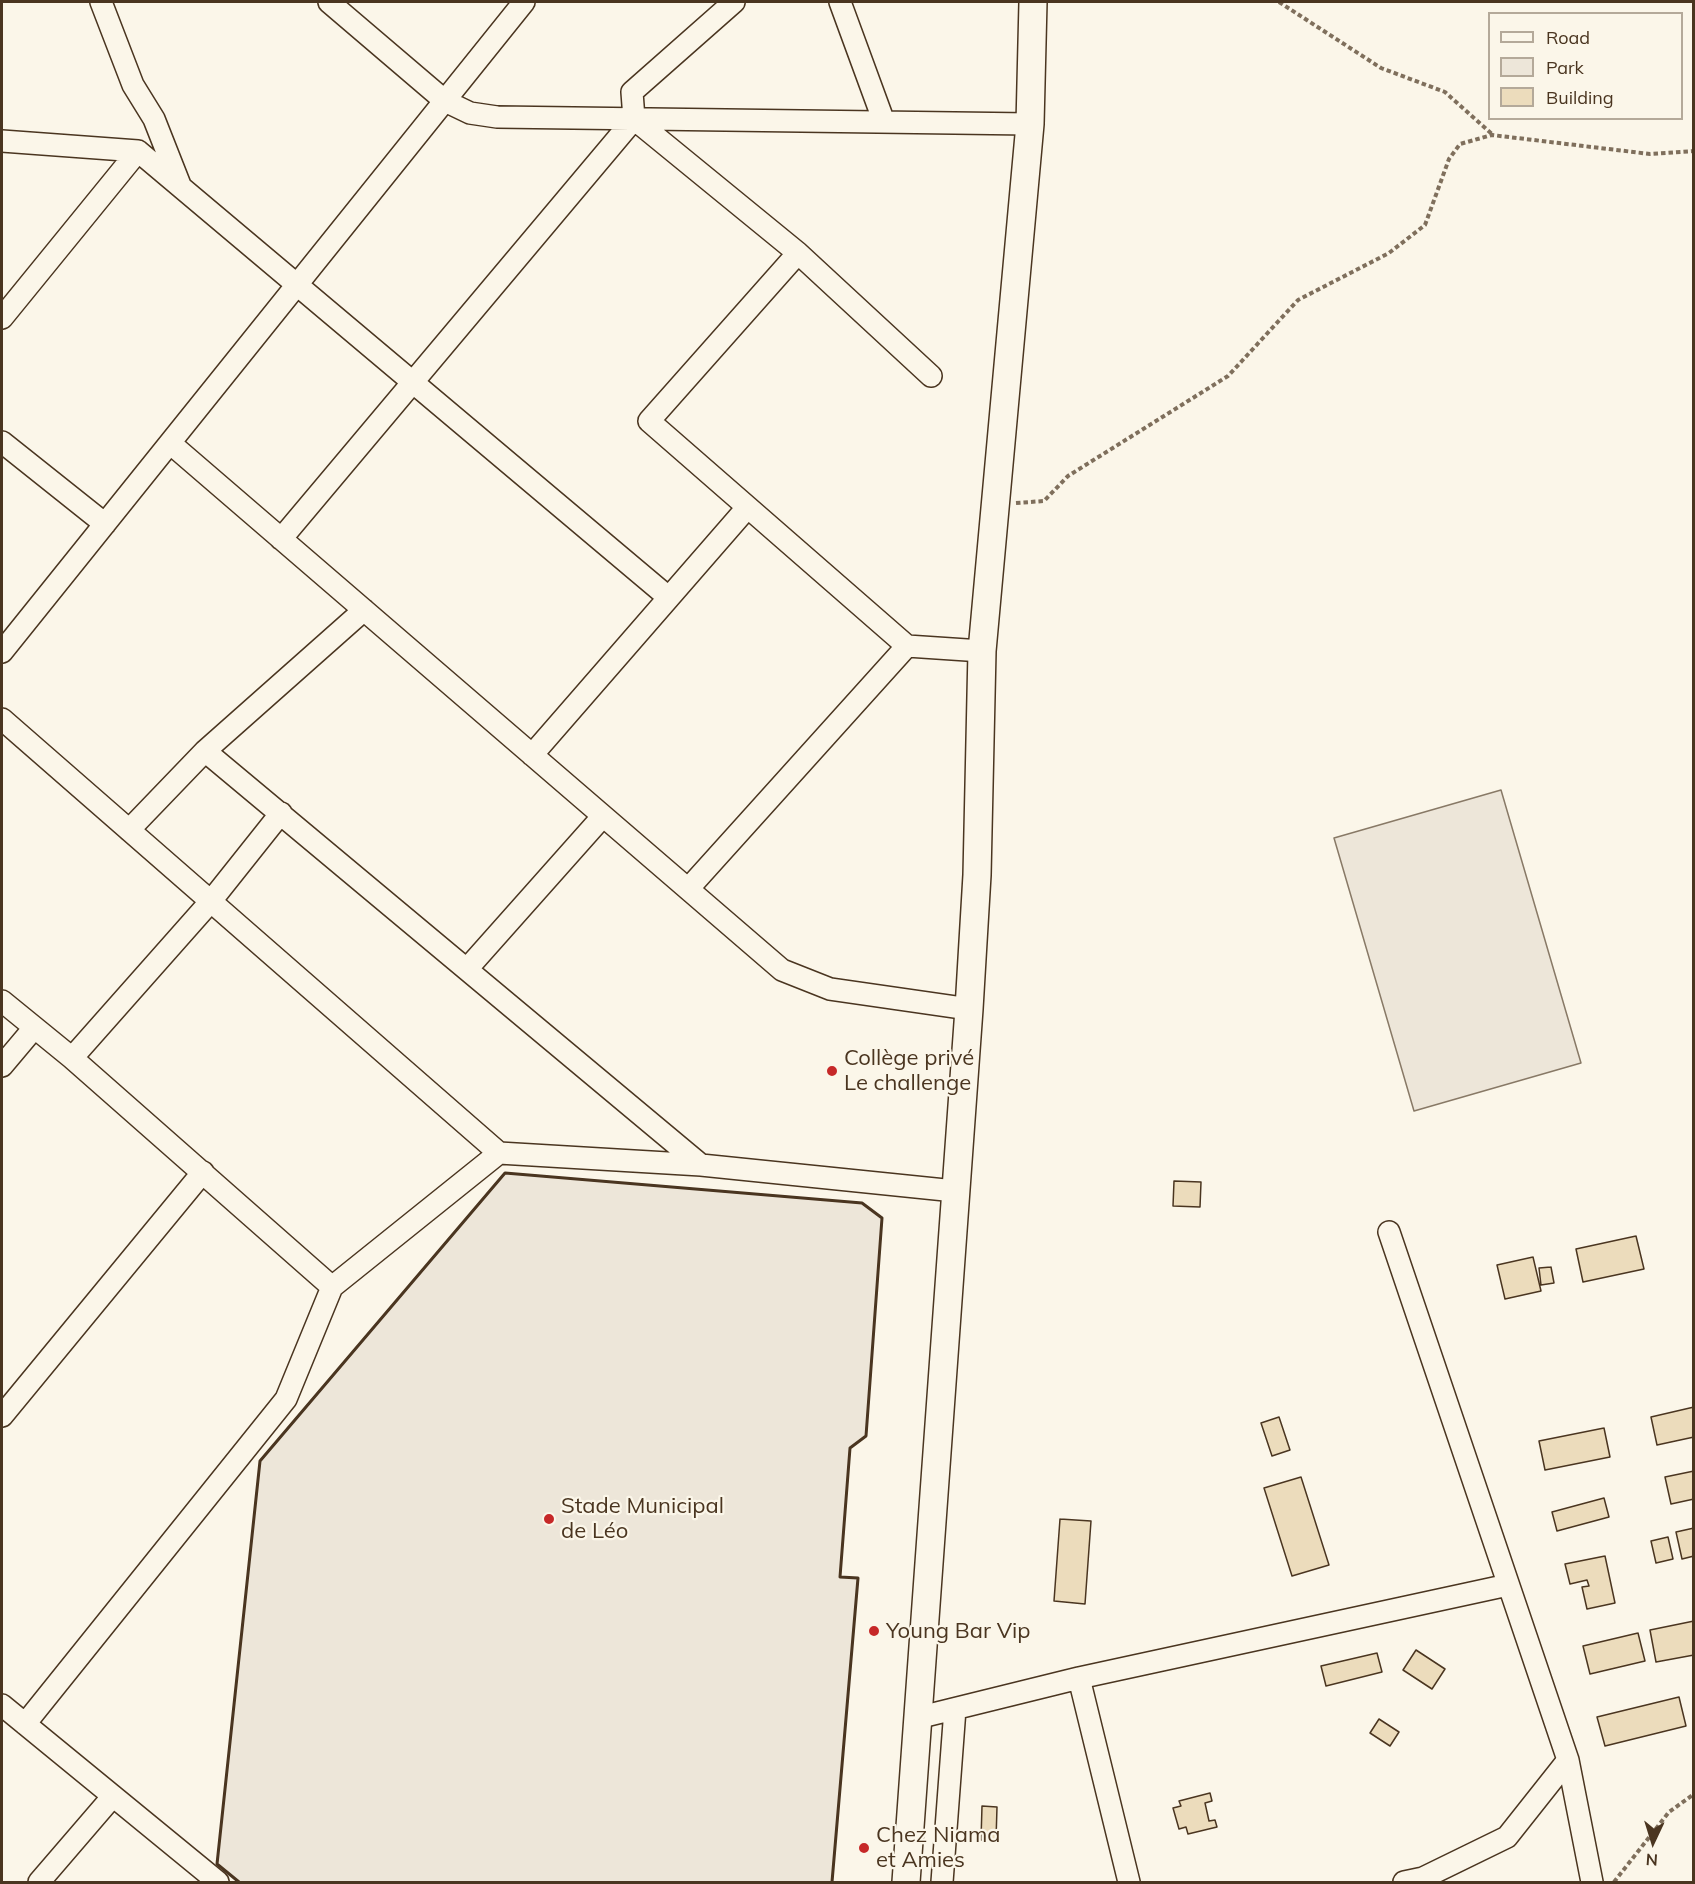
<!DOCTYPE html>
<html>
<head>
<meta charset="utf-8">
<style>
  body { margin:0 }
  #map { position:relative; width:1695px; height:1884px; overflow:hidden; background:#fbf6e9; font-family:Mulish,sans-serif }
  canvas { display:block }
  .frame { position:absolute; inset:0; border:3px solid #4a3520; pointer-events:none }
  .legend { position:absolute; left:1488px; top:12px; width:195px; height:108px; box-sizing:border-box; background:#fbf6e9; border:2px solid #b4a999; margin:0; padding:8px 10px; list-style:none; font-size:18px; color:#4a3520 }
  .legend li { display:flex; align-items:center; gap:12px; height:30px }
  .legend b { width:30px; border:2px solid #b4a999 }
  .north { position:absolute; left:1623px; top:1812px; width:60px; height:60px; -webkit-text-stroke:4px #fbf6e9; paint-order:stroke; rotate:184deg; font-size:16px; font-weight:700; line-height:24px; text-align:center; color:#4a3520 }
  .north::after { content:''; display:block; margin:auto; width:21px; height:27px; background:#4a3520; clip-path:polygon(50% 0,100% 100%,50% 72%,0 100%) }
</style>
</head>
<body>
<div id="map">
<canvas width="1695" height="1884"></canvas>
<div class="frame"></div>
<ul class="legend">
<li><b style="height:8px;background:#fbf6e9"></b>Road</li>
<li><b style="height:16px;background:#ede6d9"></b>Park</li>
<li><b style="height:16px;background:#ecdcbc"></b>Building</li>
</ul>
<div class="north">N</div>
</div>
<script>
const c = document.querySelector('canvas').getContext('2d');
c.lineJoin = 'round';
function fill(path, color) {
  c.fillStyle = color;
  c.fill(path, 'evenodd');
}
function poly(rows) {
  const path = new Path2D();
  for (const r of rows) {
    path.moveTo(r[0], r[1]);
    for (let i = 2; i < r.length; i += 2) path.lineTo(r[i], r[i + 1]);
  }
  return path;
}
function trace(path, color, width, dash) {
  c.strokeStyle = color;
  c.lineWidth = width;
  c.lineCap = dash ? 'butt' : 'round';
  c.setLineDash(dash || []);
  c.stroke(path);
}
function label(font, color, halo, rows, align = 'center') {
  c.font = font + ' Mulish,sans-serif';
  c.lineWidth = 4.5;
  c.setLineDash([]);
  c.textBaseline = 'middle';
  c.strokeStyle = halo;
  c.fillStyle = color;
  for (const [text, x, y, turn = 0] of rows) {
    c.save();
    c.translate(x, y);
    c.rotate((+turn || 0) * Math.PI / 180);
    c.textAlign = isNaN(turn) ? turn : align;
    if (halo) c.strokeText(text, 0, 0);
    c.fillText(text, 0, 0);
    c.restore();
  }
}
const green = poly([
  [1501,790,1581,1063,1414,1111,1334,838,1501,790],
  [505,1173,862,1203,882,1218,866,1436,850,1448,840,1577,858,1578,832,1882,239,1882,217,1864,260,1461,505,1173]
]);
const building = poly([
  [1174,1181,1201,1182,1200,1207,1173,1206,1174,1181],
  [1636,1236,1644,1269,1583,1282,1576,1249,1636,1236],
  [1533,1257,1541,1291,1505,1299,1497,1265,1533,1257],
  [1551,1267,1554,1283,1541,1285,1539,1268,1551,1267],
  [1694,1407,1694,1437,1657,1445,1651,1417,1694,1407],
  [1279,1417,1290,1450,1272,1456,1261,1423,1279,1417],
  [1604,1428,1610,1457,1545,1470,1539,1441,1604,1428],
  [1694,1471,1694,1499,1671,1504,1665,1477,1694,1471],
  [1301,1477,1329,1565,1292,1576,1264,1488,1301,1477],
  [1604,1498,1609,1517,1557,1531,1552,1512,1604,1498],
  [1060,1519,1091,1521,1085,1604,1054,1601,1060,1519],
  [1694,1528,1694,1556,1682,1559,1676,1532,1694,1528],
  [1668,1537,1673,1559,1656,1563,1651,1541,1668,1537],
  [1605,1556,1615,1603,1587,1609,1582,1587,1589,1586,1587,1580,1570,1584,1565,1564,1605,1556],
  [1694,1621,1694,1655,1656,1662,1650,1630,1694,1621],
  [1638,1633,1645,1661,1590,1674,1583,1646,1638,1633],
  [1416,1650,1445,1669,1432,1689,1403,1670,1416,1650],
  [1377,1653,1382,1672,1326,1686,1321,1666,1377,1653],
  [1679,1697,1686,1726,1605,1746,1597,1717,1679,1697],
  [1379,1719,1399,1732,1390,1746,1370,1733,1379,1719],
  [1210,1793,1212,1801,1205,1803,1209,1821,1215,1820,1217,1827,1188,1834,1186,1827,1179,1829,1173,1808,1181,1806,1179,1801,1210,1793],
  [982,1806,997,1807,996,1840,981,1840,982,1806]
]);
const path = poly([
  [1279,2,1381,68,1445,92,1492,134],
  [1016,503,1044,501,1068,476,1228,376,1298,300,1389,253,1425,225,1449,159,1460,144,1492,135,1650,154,1694,151],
  [1614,1882,1669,1812,1694,1794]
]);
const minor = poly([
  [101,2,133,85,154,119,180,185],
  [329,2,445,101,470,113,497,117,1030,124],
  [840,2,884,122],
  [634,119,798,253,931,376],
  [2,141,138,151,668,597],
  [798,253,649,421,907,646,982,651],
  [2,318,138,151],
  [2,442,105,524],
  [170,443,782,970,830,989,969,1009],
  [281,539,634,119,632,92,734,2],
  [2,652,524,2],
  [2,719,499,1153,701,1165,955,1191],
  [205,751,701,1165],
  [532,755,746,509],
  [129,830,205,751,364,610],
  [688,889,907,646],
  [467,969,603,816],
  [2,1001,72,1058,332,1287],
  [72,1058,211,901,281,813],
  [2,1066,34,1028],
  [1389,1232,1568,1760,1592,1882],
  [2,1416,203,1172],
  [1079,1678,1129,1882],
  [2,1705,218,1882],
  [917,1718,1079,1678,1508,1585],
  [25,1724,286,1399,332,1287,499,1153],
  [39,1882,113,1796],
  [942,1882,955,1709],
  [1404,1882,1423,1878,1507,1837,1568,1760]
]);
const major = poly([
  [906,1882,969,1009,977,875,982,651,1030,124,1033,2]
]);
const wall = poly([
  [239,1882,217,1864,260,1461,505,1173,862,1203,882,1218,866,1436,850,1448,840,1577,858,1578,832,1882]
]);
const markers = [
  [832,1071,6,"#c62828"],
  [549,1519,6,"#c62828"],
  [874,1631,6,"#c62828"],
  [864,1848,6,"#c62828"]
];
const poiNames = [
  ["Collège privé",844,1058],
  ["Le challenge",844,1083],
  ["Stade Municipal",561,1506],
  ["de Léo",561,1531],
  ["Young Bar Vip",886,1631],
  ["Chez Niama",876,1835],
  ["et Amies",876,1860]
];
fill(green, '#ede6d9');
trace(green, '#887966', 1.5);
fill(building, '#ecdcbc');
trace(building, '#4a3520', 1.5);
trace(minor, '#4a3520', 24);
trace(major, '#4a3520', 30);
trace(path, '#7f6f5c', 4, [4.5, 3]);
trace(minor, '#fbf6e9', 21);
trace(major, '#fbf6e9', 27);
trace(wall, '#4a3520', 3);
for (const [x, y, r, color] of markers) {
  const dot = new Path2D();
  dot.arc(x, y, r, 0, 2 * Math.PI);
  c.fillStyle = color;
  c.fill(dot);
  trace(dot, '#fbf6e9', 2);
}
label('22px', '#4a3520', '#fbf6e9', poiNames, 'left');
</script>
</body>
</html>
